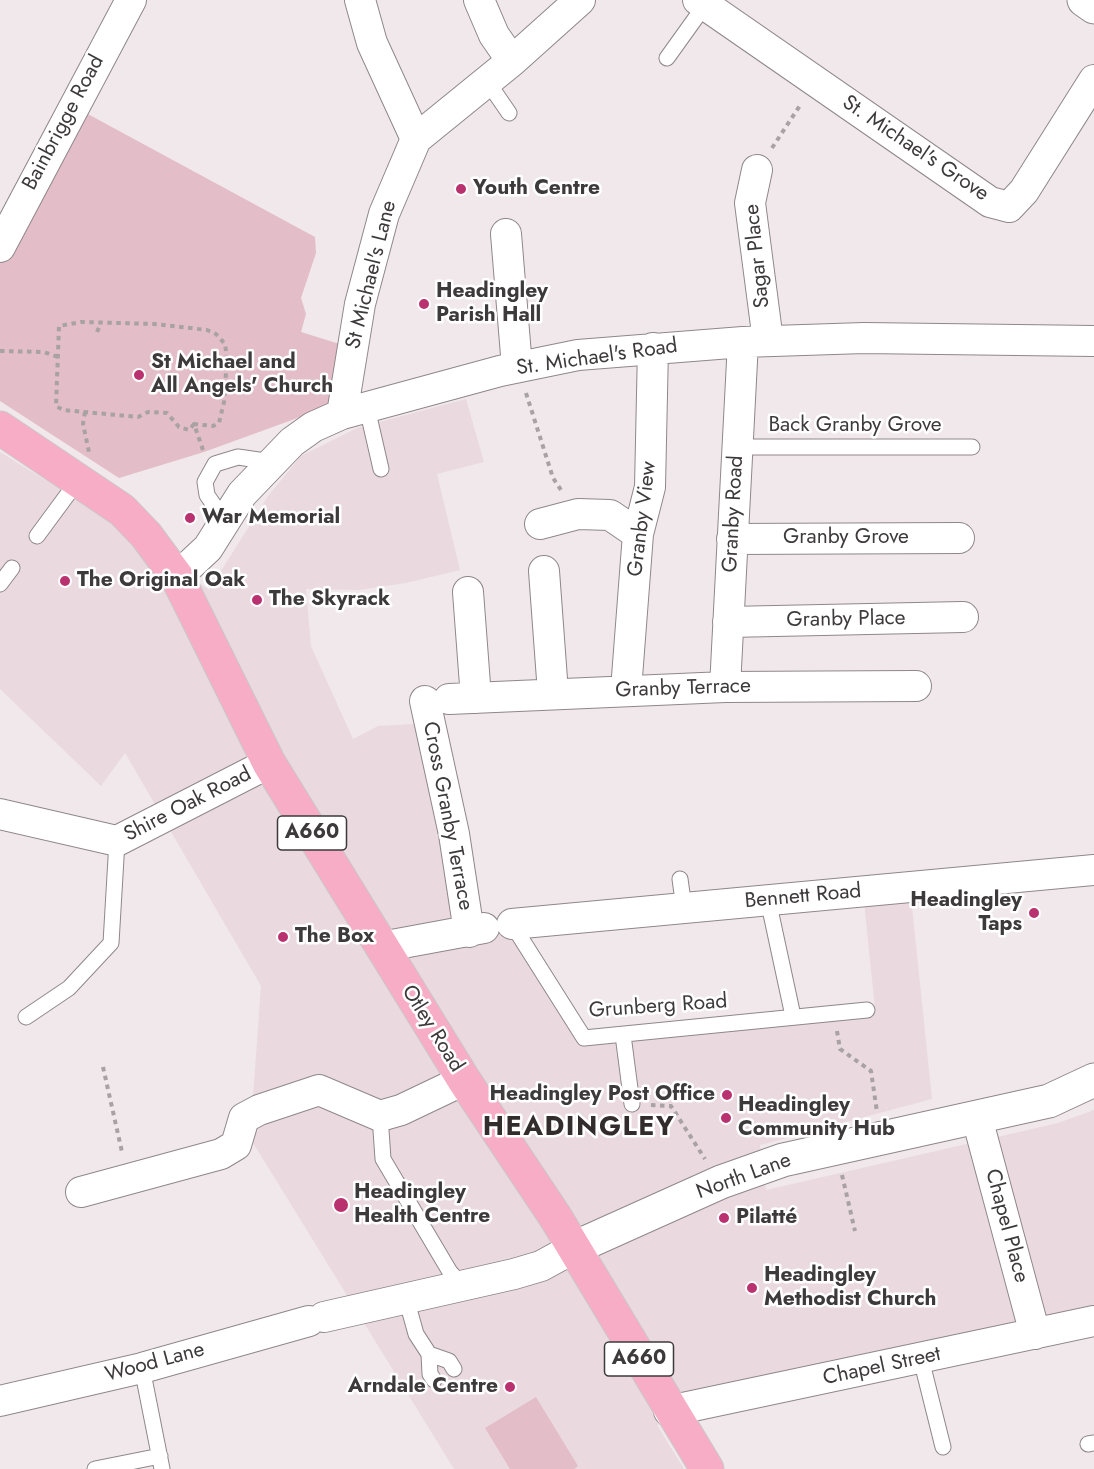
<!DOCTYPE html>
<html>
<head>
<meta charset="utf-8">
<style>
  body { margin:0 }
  canvas { display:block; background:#f0e8ea }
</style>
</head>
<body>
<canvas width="1094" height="1469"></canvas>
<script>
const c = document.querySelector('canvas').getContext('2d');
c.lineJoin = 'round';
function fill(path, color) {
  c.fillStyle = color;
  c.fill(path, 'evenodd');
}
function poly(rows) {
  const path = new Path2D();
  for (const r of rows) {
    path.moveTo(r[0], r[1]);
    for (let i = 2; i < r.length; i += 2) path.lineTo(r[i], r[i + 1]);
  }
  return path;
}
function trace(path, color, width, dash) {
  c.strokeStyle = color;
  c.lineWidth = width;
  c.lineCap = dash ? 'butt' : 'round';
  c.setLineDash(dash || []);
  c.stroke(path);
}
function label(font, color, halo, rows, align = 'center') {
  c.font = font + ' Jost,sans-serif';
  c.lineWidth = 5;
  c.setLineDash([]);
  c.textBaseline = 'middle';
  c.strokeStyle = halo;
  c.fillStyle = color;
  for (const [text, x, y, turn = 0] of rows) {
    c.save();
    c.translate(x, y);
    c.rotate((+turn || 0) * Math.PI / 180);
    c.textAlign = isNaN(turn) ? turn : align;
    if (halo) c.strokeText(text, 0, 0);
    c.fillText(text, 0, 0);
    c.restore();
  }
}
const built = poly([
  [466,399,484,462,437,474,460,570,406,583,359,590,306,589,311,646,353,739,378,726,414,724,428,718,469,931,512,924,584,1038,875,1009,863,892,910,887,932,1099,760,1145,766,1190,1058,1123,1094,1110,1094,1333,657,1425,684,1469,454,1469,250,1138,261,986,125,753,101,786,0,689,0,452,133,534,209,590,268,496,301,456,357,428]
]);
const green = poly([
  [73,106,315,237,316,253,301,298,306,314,301,332,346,346,336,404,204,452,119,478,0,401,0,249],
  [536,1397,578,1466,574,1469,510,1469,485,1428]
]);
const path = poly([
  [772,148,801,104],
  [97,332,101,323],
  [0,351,44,352,58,357],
  [526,393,553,478,561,490],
  [85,412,83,424,89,452],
  [194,424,189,430,179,427,167,413,148,412,138,417,63,410,56,406,59,326,81,322,154,324,207,330,216,334,225,344,227,358,224,402,219,423,213,426,194,424,203,450],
  [837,1031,840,1049,871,1071,877,1112],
  [103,1067,122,1152],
  [651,1105,671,1106,705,1159],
  [842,1175,855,1231]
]);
const lane = poly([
  [667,58,705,5],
  [487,81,509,113],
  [367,408,381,469],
  [737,447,972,447],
  [224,520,207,495,205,482,215,464,238,457,272,462],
  [37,536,79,479],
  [0,584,12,568],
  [680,879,684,908],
  [768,900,793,1016],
  [512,924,584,1038,867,1010],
  [26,1017,69,988,111,943,117,841],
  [623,1035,632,1104],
  [380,1116,383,1159,450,1272,462,1285],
  [406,1298,416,1334,429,1354],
  [921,1359,943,1447],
  [142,1368,162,1469],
  [434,1380,430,1374,429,1354,449,1361,454,1369],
  [1088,1444,1094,1443],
  [95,1469,160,1456]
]);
const street = poly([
  [360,0,372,43,416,139],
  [479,0,494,35,512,61],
  [698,0,990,202,1009,207,1024,191,1094,80],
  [757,170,750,203,768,341],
  [506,234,517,367],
  [0,247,131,0],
  [342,414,360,304,384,214,416,139,512,61,580,0],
  [540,524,578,514,610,515,638,534],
  [732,539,959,538],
  [544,571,553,693],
  [177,577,208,548,242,494,292,442,313,427,342,414,500,371,578,355,743,342,864,338,1094,341],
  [468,592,476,698],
  [728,622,963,617],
  [725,687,743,342],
  [626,690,638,534,650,487,653,348],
  [449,699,725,687,916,686],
  [425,701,454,834,469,932],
  [0,814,117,841,269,763],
  [512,924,1094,870],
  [381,947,484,928],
  [977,1118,1035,1334],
  [81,1192,221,1154,236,1145,244,1118,259,1110,319,1090,380,1116,401,1110,464,1080],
  [324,1317,514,1274,541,1266,574,1248],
  [0,1401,142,1368,309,1321],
  [669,1411,1094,1321]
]);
const secondary = poly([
  [1084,0,1094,7],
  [574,1248,721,1182,783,1160,1049,1101,1094,1080]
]);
const highway = poly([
  [0,428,122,510,146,535,177,577,269,763,464,1080,556,1218,707,1469]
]);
const markers = [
  [461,189,6,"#ba316f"],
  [424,304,6,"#ba316f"],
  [139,375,6,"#ba316f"],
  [190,518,6,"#ba316f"],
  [65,581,6,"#ba316f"],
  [257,600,6,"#ba316f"],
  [1034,913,6,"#ba316f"],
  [283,937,6,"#ba316f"],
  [727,1095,6,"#ba316f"],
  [726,1118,6,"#ba316f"],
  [341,1205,8,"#ba316f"],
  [724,1218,6,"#ba316f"],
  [752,1288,6,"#ba316f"],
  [510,1387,6,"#ba316f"]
];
const shields = [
  [312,833,69],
  [639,1359,69]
];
const shieldNames = [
  ["A660",312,833],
  ["A660",639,1359]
];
const streetNames = [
  ["Bainbrigge Road",64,123,-62],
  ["St. Michael's Grove",915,149,34],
  ["Sagar Place",758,256,-96],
  ["St Michael's Lane",372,275,-76],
  ["St. Michael's Road",597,358,-8],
  ["Back Granby Grove",855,426],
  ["Granby Road",734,514,-87],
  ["Granby View",643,519,-83],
  ["Granby Grove",846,538],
  ["Granby Place",846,620,-1],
  ["Granby Terrace",683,689,-2],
  ["Shire Oak Road",188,805,-27],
  ["Cross Granby Terrace",447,816,79],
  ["Bennett Road",803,897,-5],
  ["Grunberg Road",658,1007,-4],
  ["Otley Road",432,1029,58],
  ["North Lane",744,1177,-20],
  ["Chapel Place",1006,1226,75],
  ["Wood Lane",155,1363,-15],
  ["Chapel Street",882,1367,-12]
];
const poiNames = [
  ["Youth Centre",473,189],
  ["Headingley",436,292],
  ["Parish Hall",436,316],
  ["St Michael and",151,363],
  ["All Angels' Church",151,387],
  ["War Memorial",202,518],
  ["The Original Oak",77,581],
  ["The Skyrack",269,600],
  ["Headingley",1022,901,"right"],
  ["Taps",1022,925,"right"],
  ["The Box",295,937],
  ["Headingley Post Office",715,1095,"right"],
  ["Headingley",738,1106],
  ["Community Hub",738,1130],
  ["Headingley",354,1193],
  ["Health Centre",354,1217],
  ["Pilatté",736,1218],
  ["Headingley",764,1276],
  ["Methodist Church",764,1300],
  ["Arndale Centre",498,1387,"right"]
];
const districtNames = [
  ["HEADINGLEY",579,1128]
];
fill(built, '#eadadf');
fill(green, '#e3bdc8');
trace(lane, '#8f8789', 17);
trace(street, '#8f8789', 32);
trace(secondary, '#8f8789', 35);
trace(highway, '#c9c8c8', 35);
trace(path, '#a8a2a4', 4, [4.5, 4.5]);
trace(lane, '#fff', 15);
trace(street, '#fff', 30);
trace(secondary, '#fff', 33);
trace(highway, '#f8adc6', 33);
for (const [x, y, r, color] of markers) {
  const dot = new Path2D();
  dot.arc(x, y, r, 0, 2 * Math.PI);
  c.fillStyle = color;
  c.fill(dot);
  trace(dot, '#fff', 2);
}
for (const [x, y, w] of shields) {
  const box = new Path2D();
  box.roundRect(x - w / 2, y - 17, w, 34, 4.5);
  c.fillStyle = '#fff';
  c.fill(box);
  trace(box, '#3d3a3b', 1.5);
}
label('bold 20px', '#3d3a3b', null, shieldNames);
label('21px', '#3d3a3b', '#fff', streetNames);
label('bold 21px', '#3d3a3b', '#fff', poiNames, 'left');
c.letterSpacing = '1.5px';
label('bold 27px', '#322c2d', '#fff', districtNames);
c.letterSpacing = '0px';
</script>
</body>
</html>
